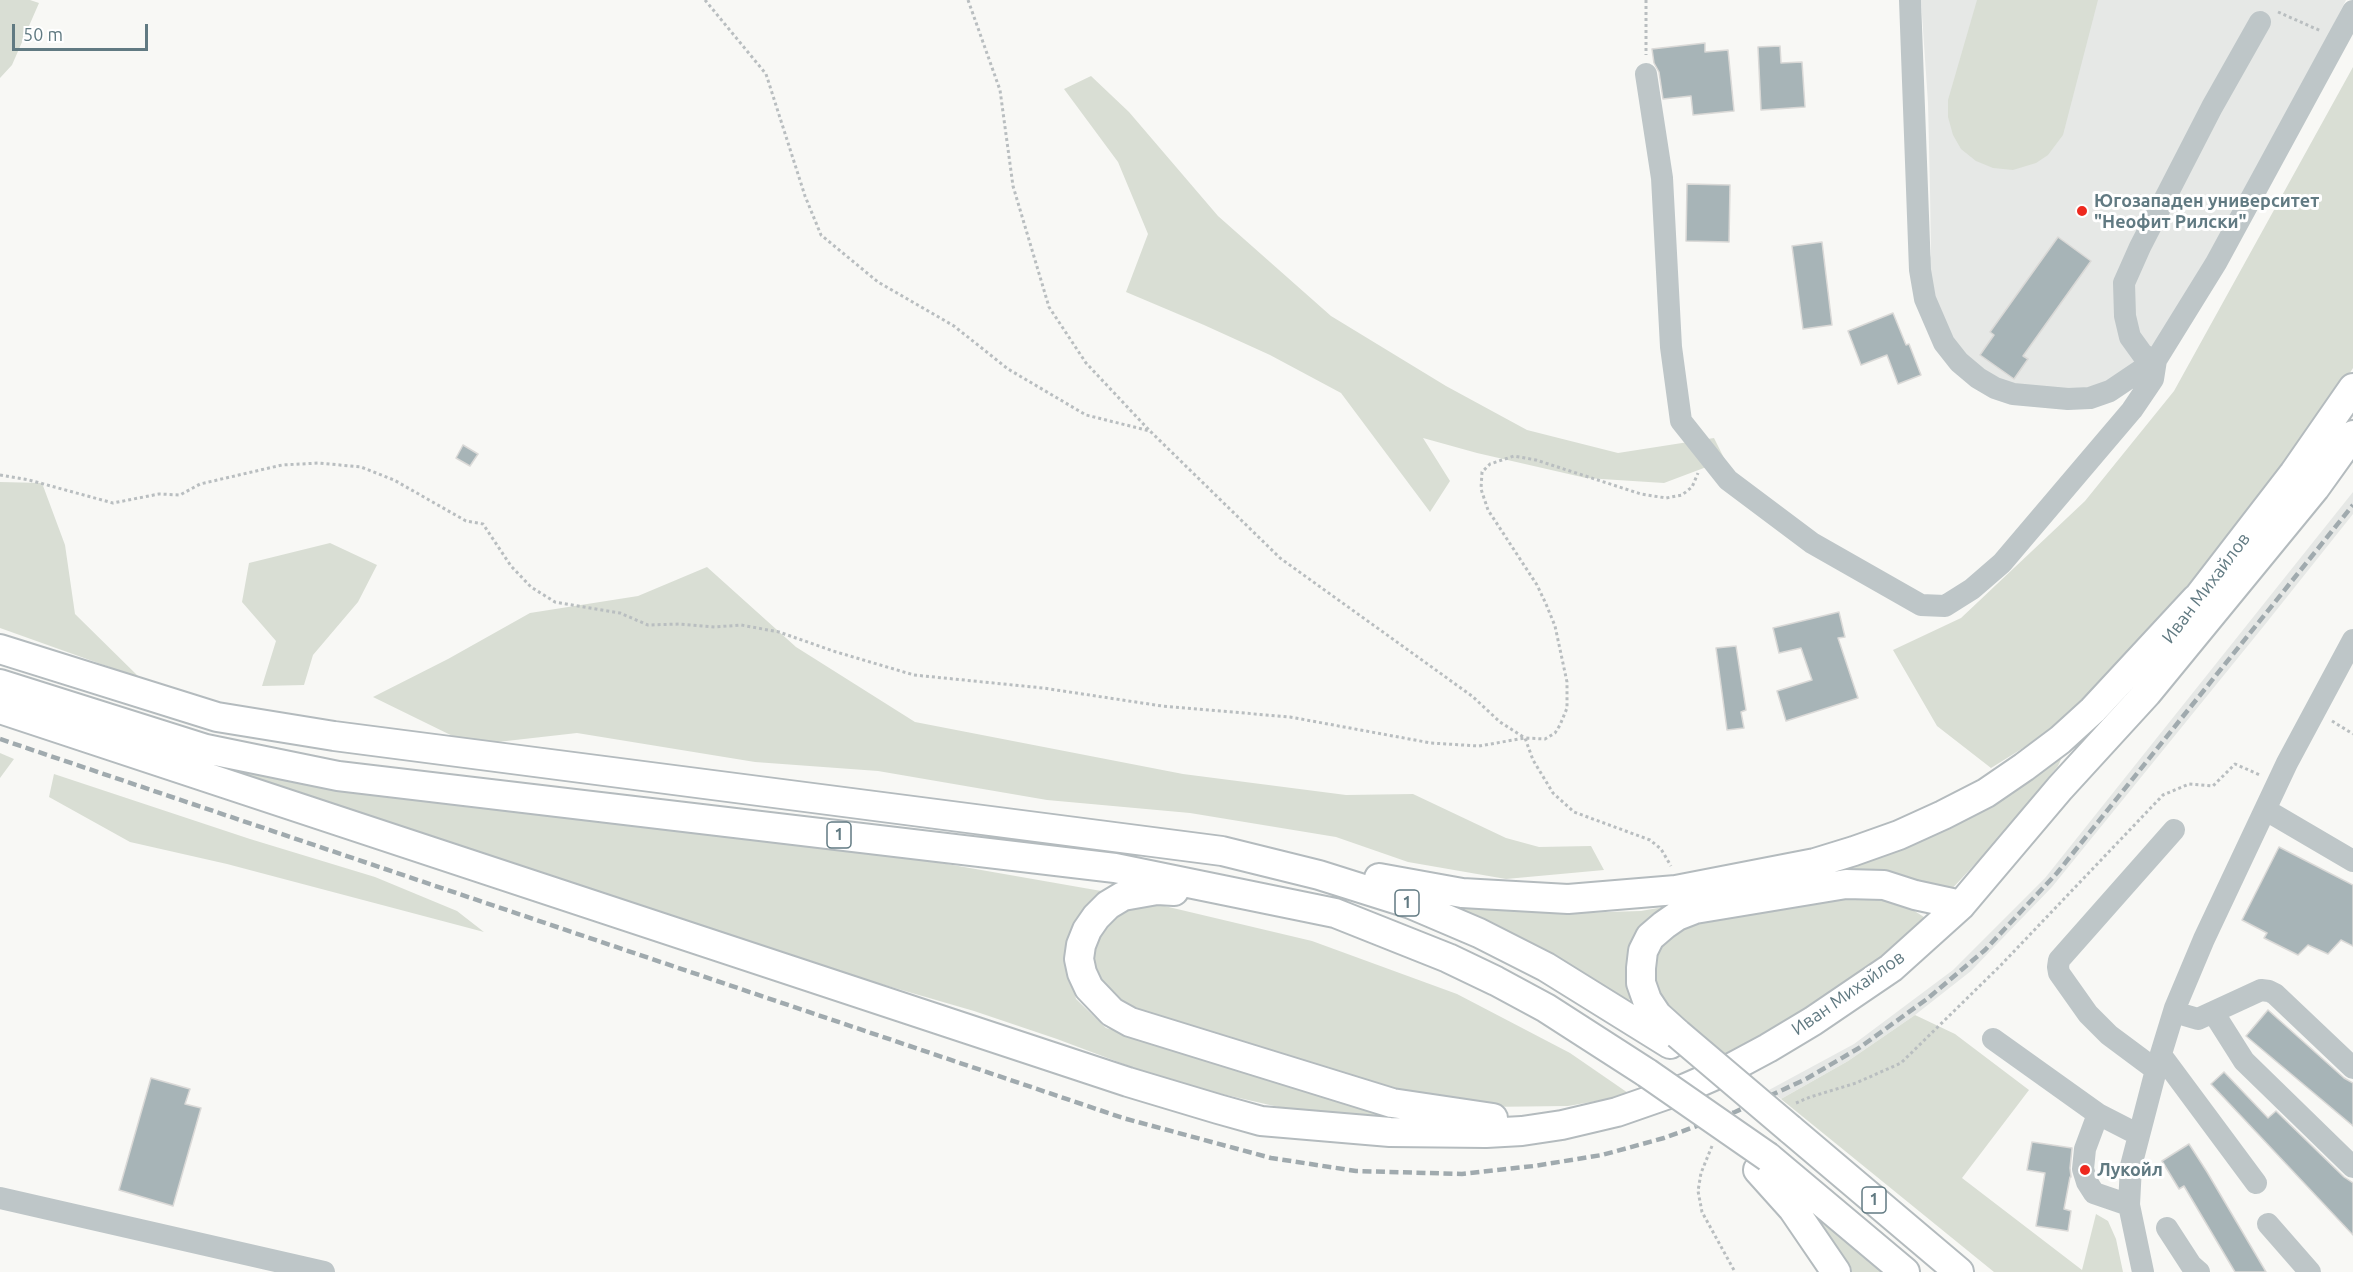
<!DOCTYPE html>
<html>
<head>
<meta charset="utf-8">
<style>
  body { margin:0 }
  #map { position:relative; width:2353px; height:1272px; overflow:hidden; background:#f8f8f5; font-family:Ubuntu,sans-serif }
  canvas { display:block }
  .scale { position:absolute; left:12px; top:24px; width:136px; height:27px; box-sizing:border-box; border:3px solid #617a82; border-top:0; padding-left:8px; font-size:18px; line-height:21px; white-space:nowrap; color:#617a82; -webkit-text-stroke:4px #fff; paint-order:stroke }
</style>
</head>
<body>
<div id="map">
<canvas width="2353" height="1272"></canvas>
<div class="scale">50 m</div>
</div>
<script>
const c = document.querySelector('canvas').getContext('2d');
c.lineJoin = 'round';
function fill(path, color) {
  c.fillStyle = color;
  c.fill(path, 'evenodd');
}
function poly(rows) {
  const path = new Path2D();
  for (const r of rows) {
    path.moveTo(r[0], r[1]);
    for (let i = 2; i < r.length; i += 2) path.lineTo(r[i], r[i + 1]);
  }
  return path;
}
function trace(path, color, width, dash) {
  c.strokeStyle = color;
  c.lineWidth = width;
  c.lineCap = dash ? 'butt' : 'round';
  c.setLineDash(dash || []);
  c.stroke(path);
}
function label(font, color, halo, rows, align = 'center') {
  c.font = font + ' Ubuntu,sans-serif';
  c.lineWidth = 6;
  c.setLineDash([]);
  c.textBaseline = 'middle';
  c.strokeStyle = halo;
  c.fillStyle = color;
  for (const [text, x, y, turn = 0] of rows) {
    c.save();
    c.translate(x, y);
    c.rotate((+turn || 0) * Math.PI / 180);
    c.textAlign = isNaN(turn) ? turn : align;
    if (halo) c.strokeText(text, 0, 0);
    c.fillText(text, 0, 0);
    c.restore();
  }
}
const built = poly([
  [1921,0,2346,0,2299,93,2172,329,2108,385,2041,393,1981,374,1951,338,1925,270,1931,255,1930,190,1928,103],
  [2353,492,2353,514,2263,627,2052,887,1971,971,1915,1015,1848,1061,1781,1099,1769,1090,1854,1044,1953,970,2045,878]
]);
const green = poly([
  [0,0,30,0,39,3,12,65,0,78],
  [1977,0,2098,0,2063,135,2048,155,2036,163,2013,170,1993,168,1976,161,1961,149,1953,135,1948,117,1948,100],
  [2353,67,2353,368,2311,433,2124,675,2052,730,1991,768,1937,726,1893,650,1961,618,2085,501,2174,391],
  [1091,76,1129,112,1218,216,1331,316,1446,386,1527,430,1618,453,1714,438,1725,460,1664,483,1586,478,1477,453,1423,438,1450,481,1430,512,1341,393,1270,355,1204,325,1126,292,1148,234,1118,162,1064,89],
  [0,482,42,483,65,545,75,614,140,678,0,628],
  [330,543,377,565,358,602,313,655,304,685,262,686,276,641,242,602,249,563],
  [707,567,796,647,915,722,1183,774,1346,795,1413,794,1506,838,1539,847,1591,846,1604,870,1506,879,1408,862,1336,837,1190,813,1047,800,878,771,755,762,577,733,471,745,373,697,448,659,530,613,638,596],
  [172,752,884,853,1107,892,1067,959,1076,999,1106,1028,1428,1120,1309,1114,1174,1083,1057,1039,974,1011,843,973,717,932],
  [0,753,14,759,0,778],
  [2060,754,2063,755,2058,766,1992,846,1947,894,1928,891,1670,910,1632,989,1631,999,1625,1001,1394,888,1571,913,1641,911,1720,897],
  [54,774,250,839,375,877,457,911,484,932,227,864,130,842,49,797],
  [1848,891,1899,901,1927,919,1899,943,1826,997,1727,1058,1660,1007,1649,958,1667,932,1694,921],
  [1156,904,1312,941,1457,994,1570,1053,1631,1095,1568,1106,1484,1107,1382,1092,1176,1026,1108,998,1089,973,1089,945,1121,907],
  [1915,1015,1955,1034,2029,1090,1962,1178,2082,1270,2096,1214,2108,1221,2116,1239,2123,1272,1994,1272,1781,1099,1848,1061],
  [1814,1211,1883,1272,1846,1272]
]);
const building = poly([
  [1705,43,1705,52,1728,50,1734,111,1693,115,1691,96,1663,99,1659,72,1654,63,1652,49,1705,43],
  [1780,46,1781,63,1802,62,1805,107,1761,110,1758,47,1780,46],
  [1687,184,1730,185,1729,242,1686,241,1687,184],
  [2058,237,2091,261,2023,356,2028,359,2014,379,1980,355,1994,335,1990,332,2058,237],
  [1822,242,1832,325,1803,329,1792,246,1822,242],
  [1893,313,1906,345,1909,344,1921,375,1898,384,1887,355,1861,365,1848,331,1893,313],
  [463,445,478,454,470,466,456,458,463,445],
  [1839,612,1845,637,1838,638,1858,698,1786,721,1777,691,1812,680,1801,648,1779,653,1773,628,1839,612],
  [1736,646,1746,710,1741,712,1744,728,1727,730,1716,648,1736,646],
  [2279,847,2353,885,2353,946,2341,940,2328,954,2308,945,2298,955,2264,938,2267,933,2242,920,2279,847],
  [2268,1010,2344,1078,2353,1083,2353,1126,2246,1036,2268,1010],
  [2224,1072,2268,1118,2276,1111,2344,1177,2353,1183,2353,1235,2211,1084,2224,1072],
  [151,1078,190,1089,185,1104,201,1108,173,1206,119,1190,151,1078],
  [2032,1142,2072,1148,2070,1168,2071,1177,2070,1177,2064,1209,2071,1211,2068,1231,2036,1226,2045,1173,2027,1170,2032,1142],
  [2189,1144,2207,1172,2266,1272,2235,1272,2184,1186,2179,1189,2162,1161,2189,1144]
]);
const path = poly([
  [705,0,766,74,805,196,821,235,878,282,954,326,1008,369,1086,415,1150,431,1280,558,1472,696,1500,722,1525,738,1533,760,1553,793,1574,812,1650,840,1661,849,1671,866],
  [968,0,1000,90,1013,186,1049,307,1086,363,1149,430],
  [1646,0,1646,55],
  [2278,12,2321,31],
  [0,475,29,480,113,503,159,494,180,495,200,484,282,465,319,463,361,467,394,480,466,521,483,524,511,566,531,587,555,602,620,613,648,625,680,624,715,627,741,625,779,632,833,651,914,675,1043,688,1162,706,1290,717,1431,743,1479,746,1525,738,1545,739,1555,733,1560,725,1567,708,1567,682,1555,626,1546,604,1537,585,1488,510,1481,489,1482,472,1490,464,1514,456,1536,460,1641,494,1666,498,1682,495,1692,487,1698,473],
  [2332,721,2353,734],
  [1796,1103,1810,1097,1856,1083,1901,1063,2001,965,2163,795,2189,784,2213,786,2235,764,2260,775],
  [1712,1146,1701,1173,1698,1191,1702,1212,1735,1272]
]);
const minor = poly([
  [1910,0,1920,270,1925,299,1944,343,1959,362,1978,378,1995,388,2013,394,2068,399,2090,398,2110,391,2156,360],
  [1646,74,1662,178,1671,347,1681,421,1728,480,1812,543,1921,605,1945,606,1972,589,2002,563,2132,410,2153,379,2156,360,2216,263,2353,11],
  [2156,360,2143,355,2130,337,2125,316,2124,283,2140,247,2212,107,2260,22],
  [2266,810,2353,861],
  [2174,1012,2198,1019,2261,990,2269,991,2275,994,2353,1068],
  [2213,1012,2244,1061,2353,1167],
  [1993,1039,2098,1114,2139,1135],
  [2161,1055,2256,1183],
  [2156,1070,2109,1035,2088,1014,2059,973,2058,967,2059,960,2174,830],
  [2098,1114,2085,1149,2083,1169,2087,1182,2094,1193,2129,1205],
  [0,1198,324,1272],
  [2268,1224,2310,1272],
  [2167,1228,2191,1265,2199,1272],
  [2143,1272,2129,1205,2131,1166,2156,1070,2175,1008,2204,939,2287,763,2353,640]
]);
const major = poly([
  [2186,613,2294,473,2353,388],
  [0,649,217,717,334,736,1222,851,1319,875,1411,904,1479,933,1546,967,1670,1044],
  [0,684,206,749,338,776,1115,868,1335,913,1448,958,1496,981,1546,1008,1647,1073],
  [0,709,1128,1082,1218,1109,1261,1121,1390,1132,1486,1133,1522,1131,1562,1125,1617,1112,1686,1088,1727,1070,1768,1048,1813,1021,1891,968,1961,905,2060,788,2147,693,2315,488,2353,435],
  [1379,878,1462,893,1568,899,1676,890,1815,863,1854,851,1899,835,1943,815,1986,793,2024,767,2060,740,2093,710,2196,599],
  [1174,891,1157,890,1123,896,1108,905,1096,917,1087,930,1081,945,1079,959,1082,973,1089,988,1112,1012,1130,1022,1392,1103,1493,1118],
  [1678,1034,1657,1015,1647,1000,1641,983,1641,968,1643,951,1650,937,1664,925,1677,916,1695,909,1846,884,1884,885,1915,895,1961,905],
  [1790,1129,1959,1272],
  [1768,1157,1905,1272],
  [1758,1170,1793,1209,1836,1272]
]);
const rail = poly([
  [0,739,1123,1118,1271,1158,1356,1171,1462,1174,1534,1166,1602,1155,1664,1138,1735,1112,1806,1079,1859,1048,1927,999,1985,950,2057,873,2353,505]
]);
const majorBridge = poly([
  [1678,1034,1790,1129],
  [1647,1073,1768,1157]
]);
const markers = [
  [2082,211,6,"#ee291f"],
  [2085,1170,6,"#ee291f"]
];
const shields = [
  [839,835,24],
  [1407,903,24],
  [1874,1200,24]
];
const shieldNames = [
  ["1",839,835],
  ["1",1407,903],
  ["1",1874,1200]
];
const poiNames = [
  ["Югозападен университет",2094,201],
  ["\"Неофит Рилски\"",2094,222],
  ["Лукойл",2097,1170]
];
const streetNames = [
  ["Иван Михайлов",2206,588,-53],
  ["Иван Михайлов",1848,993,-35]
];
fill(built, '#e6e8e6');
fill(green, '#d9ded4');
fill(building, '#a7b4b7');
trace(building, '#dad9d7', 1.5);
trace(major, '#b4bbbe', 32);
trace(path, '#b9bec0', 3, [3, 3]);
trace(minor, '#bec6c8', 22);
trace(major, '#fff', 28);
trace(rail, '#a0aaae', 4.5, [9, 4.5]);
trace(majorBridge, '#b4bbbe', 32, []);
trace(majorBridge, '#fff', 28);
for (const [x, y, r, color] of markers) {
  const dot = new Path2D();
  dot.arc(x, y, r, 0, 2 * Math.PI);
  c.fillStyle = color;
  c.fill(dot);
  trace(dot, '#fff', 2);
}
for (const [x, y, w] of shields) {
  const box = new Path2D();
  box.roundRect(x - w / 2, y - 13, w, 26, 4.5);
  c.fillStyle = '#fff';
  c.fill(box);
  trace(box, '#617a82', 1.5);
}
label('bold 16px', '#617a82', null, shieldNames);
label('bold 18px', '#617a82', '#fff', poiNames, 'left');
label('18px', '#617a82', '#fff', streetNames);
</script>
</body>
</html>
